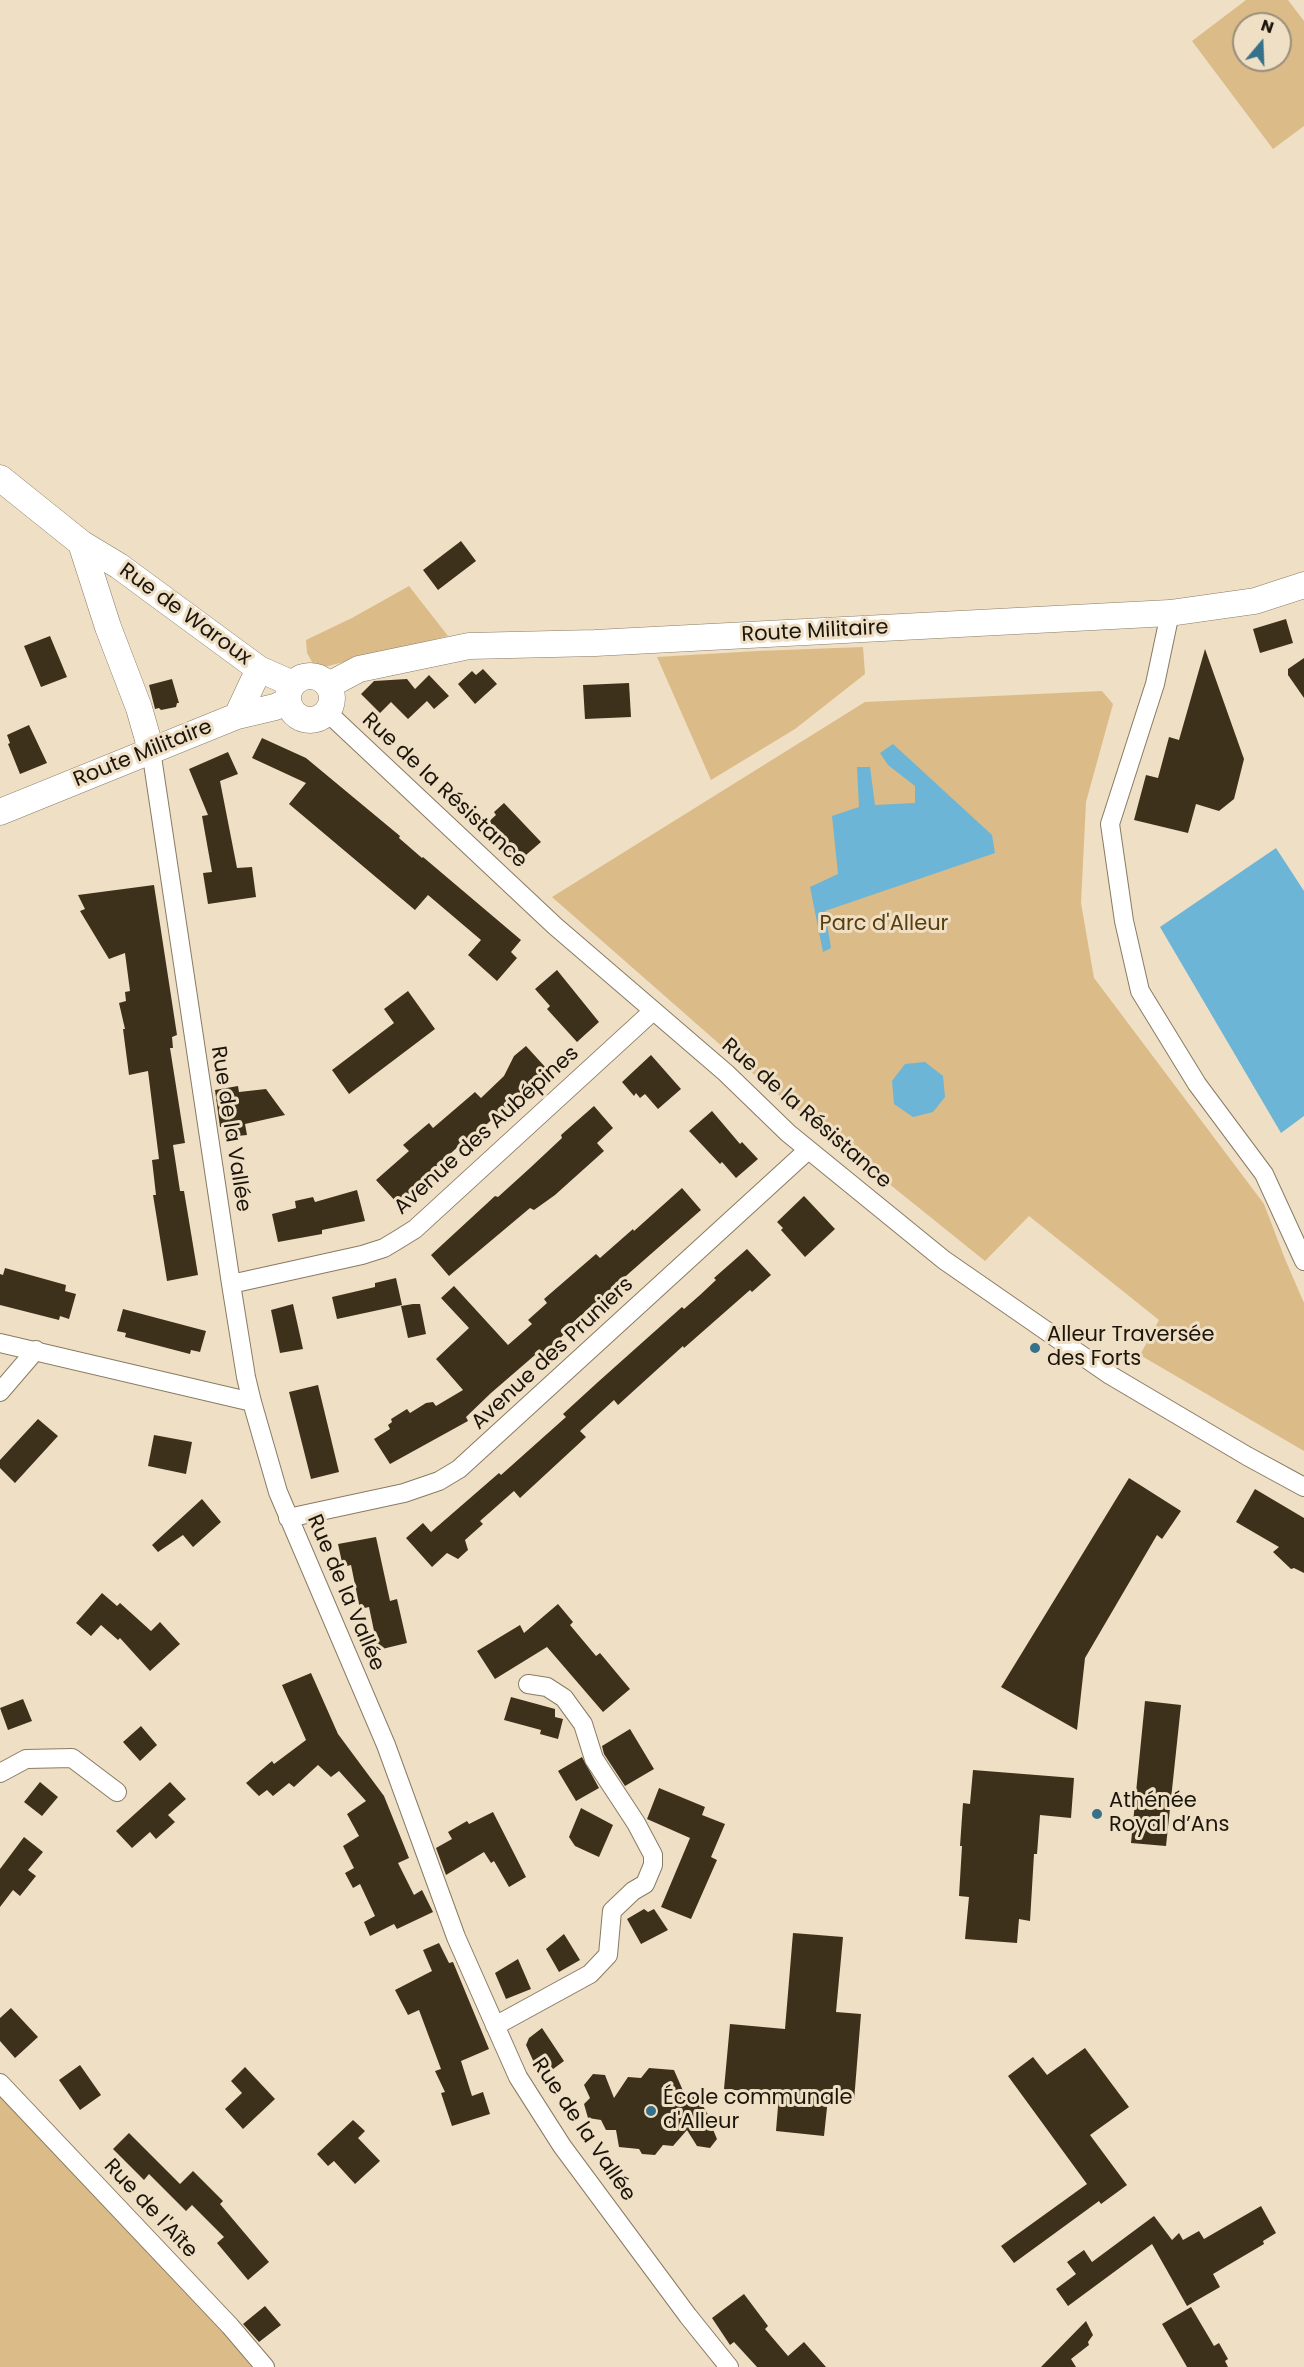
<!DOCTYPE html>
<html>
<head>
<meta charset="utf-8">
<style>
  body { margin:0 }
  #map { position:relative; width:1304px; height:2367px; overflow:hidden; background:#efdfc5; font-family:Poppins,sans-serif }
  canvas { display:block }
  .north { position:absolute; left:1232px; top:12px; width:60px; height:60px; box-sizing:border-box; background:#efdfc5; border:2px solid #9a8e7b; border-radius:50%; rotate:19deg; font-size:16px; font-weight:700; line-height:24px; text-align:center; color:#1b150c }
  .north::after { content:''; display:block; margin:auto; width:21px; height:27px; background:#367089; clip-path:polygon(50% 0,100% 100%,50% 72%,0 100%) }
</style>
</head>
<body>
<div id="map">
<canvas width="1304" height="2367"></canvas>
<div class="north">N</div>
</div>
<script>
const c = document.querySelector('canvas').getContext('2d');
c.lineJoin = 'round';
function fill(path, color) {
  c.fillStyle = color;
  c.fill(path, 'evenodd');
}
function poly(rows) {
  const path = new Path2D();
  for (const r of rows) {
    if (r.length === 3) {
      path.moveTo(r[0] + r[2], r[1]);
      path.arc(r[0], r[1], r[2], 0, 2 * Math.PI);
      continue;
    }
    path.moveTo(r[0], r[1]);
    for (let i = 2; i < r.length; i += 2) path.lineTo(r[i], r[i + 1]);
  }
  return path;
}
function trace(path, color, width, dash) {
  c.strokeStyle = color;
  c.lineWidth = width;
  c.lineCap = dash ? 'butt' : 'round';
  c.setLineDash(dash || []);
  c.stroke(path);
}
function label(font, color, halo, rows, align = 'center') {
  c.font = font + ' Poppins,sans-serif';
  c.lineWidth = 6;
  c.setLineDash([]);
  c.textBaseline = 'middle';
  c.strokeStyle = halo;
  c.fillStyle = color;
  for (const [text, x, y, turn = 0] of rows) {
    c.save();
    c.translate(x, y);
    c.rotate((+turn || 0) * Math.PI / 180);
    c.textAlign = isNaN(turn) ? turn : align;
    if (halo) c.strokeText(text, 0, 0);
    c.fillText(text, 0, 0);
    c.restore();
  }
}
const green = poly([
  [1246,0,1288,0,1304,21,1304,126,1273,149,1192,41],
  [1244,24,1280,24,1280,60,1244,60],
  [409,586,448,636,316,669,307,653,306,640,352,618],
  [863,647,865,674,795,729,711,780,657,657,757,651],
  [1102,691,1113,704,1086,802,1081,903,1094,978,1264,1204,1285,1259,1304,1303,1304,1451,1140,1355,1159,1320,1029,1216,985,1261,765,1084,552,897,865,702],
  [0,2089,262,2367,0,2367]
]);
const water = poly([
  [893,744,992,835,995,853,825,911,831,948,823,952,810,887,838,874,832,816,859,807,857,767,870,767,875,805,915,803,915,786,888,765,880,753],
  [1276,848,1304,891,1304,1116,1281,1133,1160,927],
  [925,1062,943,1076,945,1097,933,1112,913,1117,894,1104,892,1081,905,1064]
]);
const building = poly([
  [461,541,476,561,438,590,423,570],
  [1286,619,1293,643,1260,653,1253,629],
  [50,636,67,677,41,687,24,646],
  [1205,649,1244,759,1234,799,1219,811,1196,804,1188,833,1134,820,1146,775,1158,778,1169,737,1179,740],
  [1304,658,1304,698,1288,675,1288,669],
  [483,669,497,684,475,704,458,684,472,671,476,675],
  [429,675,449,696,434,709,427,701,408,719,391,702,380,713,361,694,374,681,407,679,415,689],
  [172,679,179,703,177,703,176,707,161,710,159,708,155,709,149,685],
  [629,683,631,717,585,719,583,685],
  [29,725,47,763,20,774,8,744,10,743,7,735],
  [262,738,306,758,400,836,399,838,422,858,423,857,521,940,511,952,517,958,497,981,468,955,481,940,428,895,415,910,289,804,306,783,252,758],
  [228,752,238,774,220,781,237,868,252,867,256,897,208,904,203,873,212,872,202,816,208,815,189,769],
  [504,803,541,842,519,861,485,825,496,815,494,812],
  [154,885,177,1035,172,1037,173,1048,170,1048,185,1143,173,1145,180,1191,184,1191,198,1275,167,1281,153,1195,156,1195,152,1160,159,1159,148,1071,129,1075,123,1029,125,1029,119,1003,126,1001,125,992,130,991,125,953,109,959,80,911,85,909,78,895],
  [557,970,599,1022,577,1042,547,1009,550,1006,535,989],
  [408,991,435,1029,349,1094,332,1070,394,1023,384,1009],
  [526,1046,547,1069,464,1145,461,1144,430,1172,431,1175,398,1204,376,1180,409,1151,403,1145,429,1123,433,1128,475,1092,481,1098,504,1076,514,1056],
  [651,1055,681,1089,658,1109,645,1094,640,1098,636,1093,634,1096,622,1082],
  [238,1086,239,1092,266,1089,285,1115,245,1124,247,1135,227,1137,226,1127,220,1127,215,1090],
  [594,1106,613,1128,597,1143,604,1151,555,1195,534,1210,530,1208,449,1276,431,1255,495,1196,498,1197,530,1168,562,1138,561,1135],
  [712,1111,740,1144,742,1142,758,1159,736,1178,722,1162,720,1164,689,1131],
  [682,1188,701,1210,569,1326,571,1328,538,1358,535,1355,491,1393,466,1417,468,1421,390,1464,374,1439,390,1429,388,1425,392,1422,391,1419,407,1409,410,1413,426,1403,433,1402,436,1406,463,1390,436,1359,469,1328,441,1298,454,1286,508,1345,532,1324,528,1320,547,1303,544,1299,596,1254,600,1258,633,1229,634,1231],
  [357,1190,365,1221,322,1230,322,1234,278,1242,272,1214,296,1208,295,1201,313,1197,315,1202],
  [804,1196,835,1229,805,1257,781,1230,783,1228,777,1222],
  [747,1249,771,1275,752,1292,750,1290,684,1348,683,1346,618,1405,614,1400,580,1431,586,1437,520,1498,514,1491,480,1521,483,1524,465,1540,468,1550,458,1559,447,1553,432,1567,406,1538,423,1523,431,1532,499,1473,501,1475,566,1417,563,1414,598,1382,682,1307,684,1309,700,1295,716,1280,714,1278],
  [5,1268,66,1285,65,1291,76,1294,69,1319,60,1316,59,1320,0,1305,0,1274,3,1275],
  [396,1278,402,1305,337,1319,332,1297,375,1287,375,1283],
  [293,1304,303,1349,280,1353,271,1310],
  [413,1304,420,1304,426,1334,408,1338,401,1306],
  [123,1309,206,1331,200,1352,191,1350,190,1354,125,1337,126,1333,117,1331],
  [318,1385,339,1472,311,1479,289,1392],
  [38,1419,58,1436,15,1483,0,1468,0,1460],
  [154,1435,192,1442,186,1474,148,1466],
  [1129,1478,1181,1511,1162,1539,1157,1535,1085,1658,1077,1730,1001,1687],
  [1255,1489,1304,1518,1304,1573,1294,1568,1291,1569,1273,1552,1279,1547,1236,1522],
  [202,1499,221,1522,193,1547,183,1535,158,1552,152,1545],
  [376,1537,390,1601,397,1599,407,1643,378,1650,369,1607,360,1609,351,1565,343,1567,338,1544],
  [102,1593,117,1606,120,1603,151,1631,160,1622,180,1644,150,1671,120,1638,118,1640,101,1625,91,1636,76,1623],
  [558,1604,573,1622,570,1625,596,1656,600,1653,630,1689,603,1712,547,1647,495,1679,477,1651,520,1625,524,1633],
  [311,1673,338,1734,384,1796,409,1858,398,1863,414,1895,422,1890,433,1912,397,1929,394,1924,370,1936,364,1922,375,1916,360,1884,353,1888,345,1873,354,1868,343,1846,359,1836,347,1814,366,1801,339,1771,331,1777,318,1765,294,1787,289,1783,273,1796,267,1790,259,1796,246,1783,272,1761,274,1764,306,1740,282,1685],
  [511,1697,555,1709,555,1717,563,1719,558,1739,540,1734,541,1730,504,1720],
  [23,1699,32,1721,8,1730,0,1708],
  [1145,1701,1181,1705,1166,1846,1131,1843],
  [141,1726,157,1745,140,1761,123,1742],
  [630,1729,654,1769,625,1786,604,1754,602,1746],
  [582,1757,599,1788,576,1801,558,1771],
  [973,1770,1074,1778,1071,1818,1040,1815,1037,1854,1034,1854,1030,1921,1019,1919,1017,1943,965,1939,969,1897,959,1896,962,1846,960,1846,963,1803,970,1804],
  [40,1782,58,1797,42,1816,24,1802],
  [170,1782,186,1799,168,1815,175,1822,156,1839,150,1832,132,1848,116,1831],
  [659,1788,705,1807,702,1815,725,1824,711,1857,717,1860,691,1919,661,1907,690,1838,647,1819],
  [581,1808,613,1825,599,1857,575,1846,569,1837],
  [493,1812,526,1877,509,1887,494,1861,491,1863,484,1852,446,1875,436,1848,452,1839,448,1832,467,1821,469,1824],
  [24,1837,43,1852,28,1870,36,1876,20,1896,13,1890,0,1907,0,1869],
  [644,1909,648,1912,654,1909,668,1930,641,1944,627,1919],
  [793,1933,843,1937,836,2012,861,2014,854,2101,828,2098,824,2136,776,2131,779,2094,724,2089,730,2024,785,2029],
  [564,1934,580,1960,559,1972,546,1949],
  [439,1943,449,1963,453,1962,489,2049,461,2061,472,2096,483,2092,490,2114,452,2126,441,2093,445,2092,435,2071,441,2069,419,2010,408,2015,395,1990,432,1971,423,1950],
  [518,1959,531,1989,506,1999,495,1973],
  [11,2008,38,2037,15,2058,0,2041,0,2018],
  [542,2028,564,2061,541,2078,526,2045,529,2038],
  [1085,2048,1129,2107,1090,2135,1127,2185,1101,2204,1099,2201,1014,2263,1001,2246,1087,2184,1008,2076,1033,2057,1047,2075],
  [80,2065,101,2095,80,2110,59,2080],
  [245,2067,275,2099,243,2129,225,2109,242,2093,231,2081],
  [649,2068,674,2070,684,2093,696,2094,714,2125,712,2127,717,2139,710,2148,697,2146,687,2130,673,2146,663,2145,655,2155,642,2154,639,2149,619,2147,616,2130,606,2130,601,2120,588,2118,584,2104,590,2098,584,2085,593,2074,605,2075,614,2098,628,2077,641,2078],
  [353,2120,365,2131,358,2138,380,2161,355,2184,334,2161,328,2166,317,2154],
  [129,2133,180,2184,193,2171,223,2201,220,2204,269,2262,248,2280,217,2243,224,2237,192,2205,186,2211,149,2174,144,2180,113,2149],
  [1261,2206,1276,2233,1263,2241,1264,2244,1213,2274,1220,2287,1187,2306,1152,2244,1068,2306,1056,2289,1076,2274,1067,2262,1084,2250,1092,2262,1154,2216,1172,2240,1179,2233,1183,2240,1199,2231,1204,2239],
  [744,2294,768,2326,765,2329,788,2356,804,2342,826,2367,757,2367,734,2342,730,2345,712,2318],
  [265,2306,281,2325,259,2342,243,2324],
  [1191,2307,1214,2346,1219,2343,1228,2359,1225,2361,1228,2367,1187,2367,1162,2324],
  [1086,2321,1093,2335,1088,2342,1089,2345,1071,2359,1076,2367,1041,2367]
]);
const street = poly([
  [1170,613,1155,684,1110,824,1124,921,1140,991,1197,1084,1264,1174,1304,1261],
  [327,712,555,926,726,1073,788,1133,944,1260,1110,1375,1247,1456,1304,1487],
  [151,750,231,1284,246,1377,252,1402,278,1492,386,1745,456,1937,518,2077,562,2146,688,2316,729,2367],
  [231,1284,362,1255,384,1248,399,1239,415,1229,653,1011],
  [0,1343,252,1402],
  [0,1392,36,1350],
  [288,1518,404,1493,439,1481,459,1469,808,1150],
  [0,1773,26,1759,72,1758,117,1792],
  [495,2026,590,1974,608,1955,612,1911,633,1891,645,1884,653,1865,653,1855,636,1823,594,1759,583,1724,564,1698,547,1687,528,1684],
  [0,2083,230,2326,265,2367]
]);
const secondary = poly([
  [0,478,81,543,119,566,259,669,293,684],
  [81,543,108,627,139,708,151,750],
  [310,698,22],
  [329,685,359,669,469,646,595,643,1170,613,1255,601,1304,585],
  [237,716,259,669],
  [0,812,237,716,275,707,288,701]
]);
const markers = [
  [1035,1348,6,"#367089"],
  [1097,1814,6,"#367089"],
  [651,2111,6,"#367089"]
];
const streetNames = [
  ["Rue de Waroux",185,615,36],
  ["Route Militaire",815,632,-3],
  ["Route Militaire",143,754,-22],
  ["Rue de la Résistance",444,791,43],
  ["Rue de la Résistance",806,1114,41],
  ["Rue de la Vallée",230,1129,81],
  ["Avenue des Aubépines",487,1131,-42],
  ["Avenue des Pruniers",553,1354,-43],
  ["Rue de la Vallée",345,1593,67],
  ["Rue de la Vallée",583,2130,56],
  ["Rue de l'Aîte",150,2209,47]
];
const parkNames = [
  ["Parc d'Alleur",884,925]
];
const poiNames = [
  ["Alleur Traversée",1047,1336],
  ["des Forts",1047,1360],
  ["Athénée",1109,1802],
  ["Royal d’Ans",1109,1826],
  ["École communale",663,2099],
  ["d'Alleur",663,2123]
];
fill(green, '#dbbb87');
fill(water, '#6cb5d6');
fill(building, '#3e311b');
trace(street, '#897b63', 20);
trace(secondary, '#897b63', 27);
trace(street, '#fff', 18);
trace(secondary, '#fff', 26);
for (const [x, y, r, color] of markers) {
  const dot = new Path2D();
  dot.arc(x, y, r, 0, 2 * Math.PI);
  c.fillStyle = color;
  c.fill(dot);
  trace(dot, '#efdfc5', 2);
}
label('21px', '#1b150c', '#efdfc5', streetNames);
label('21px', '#563e0e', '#efdfc5', parkNames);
label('21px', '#1b150c', '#efdfc5', poiNames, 'left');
</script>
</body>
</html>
